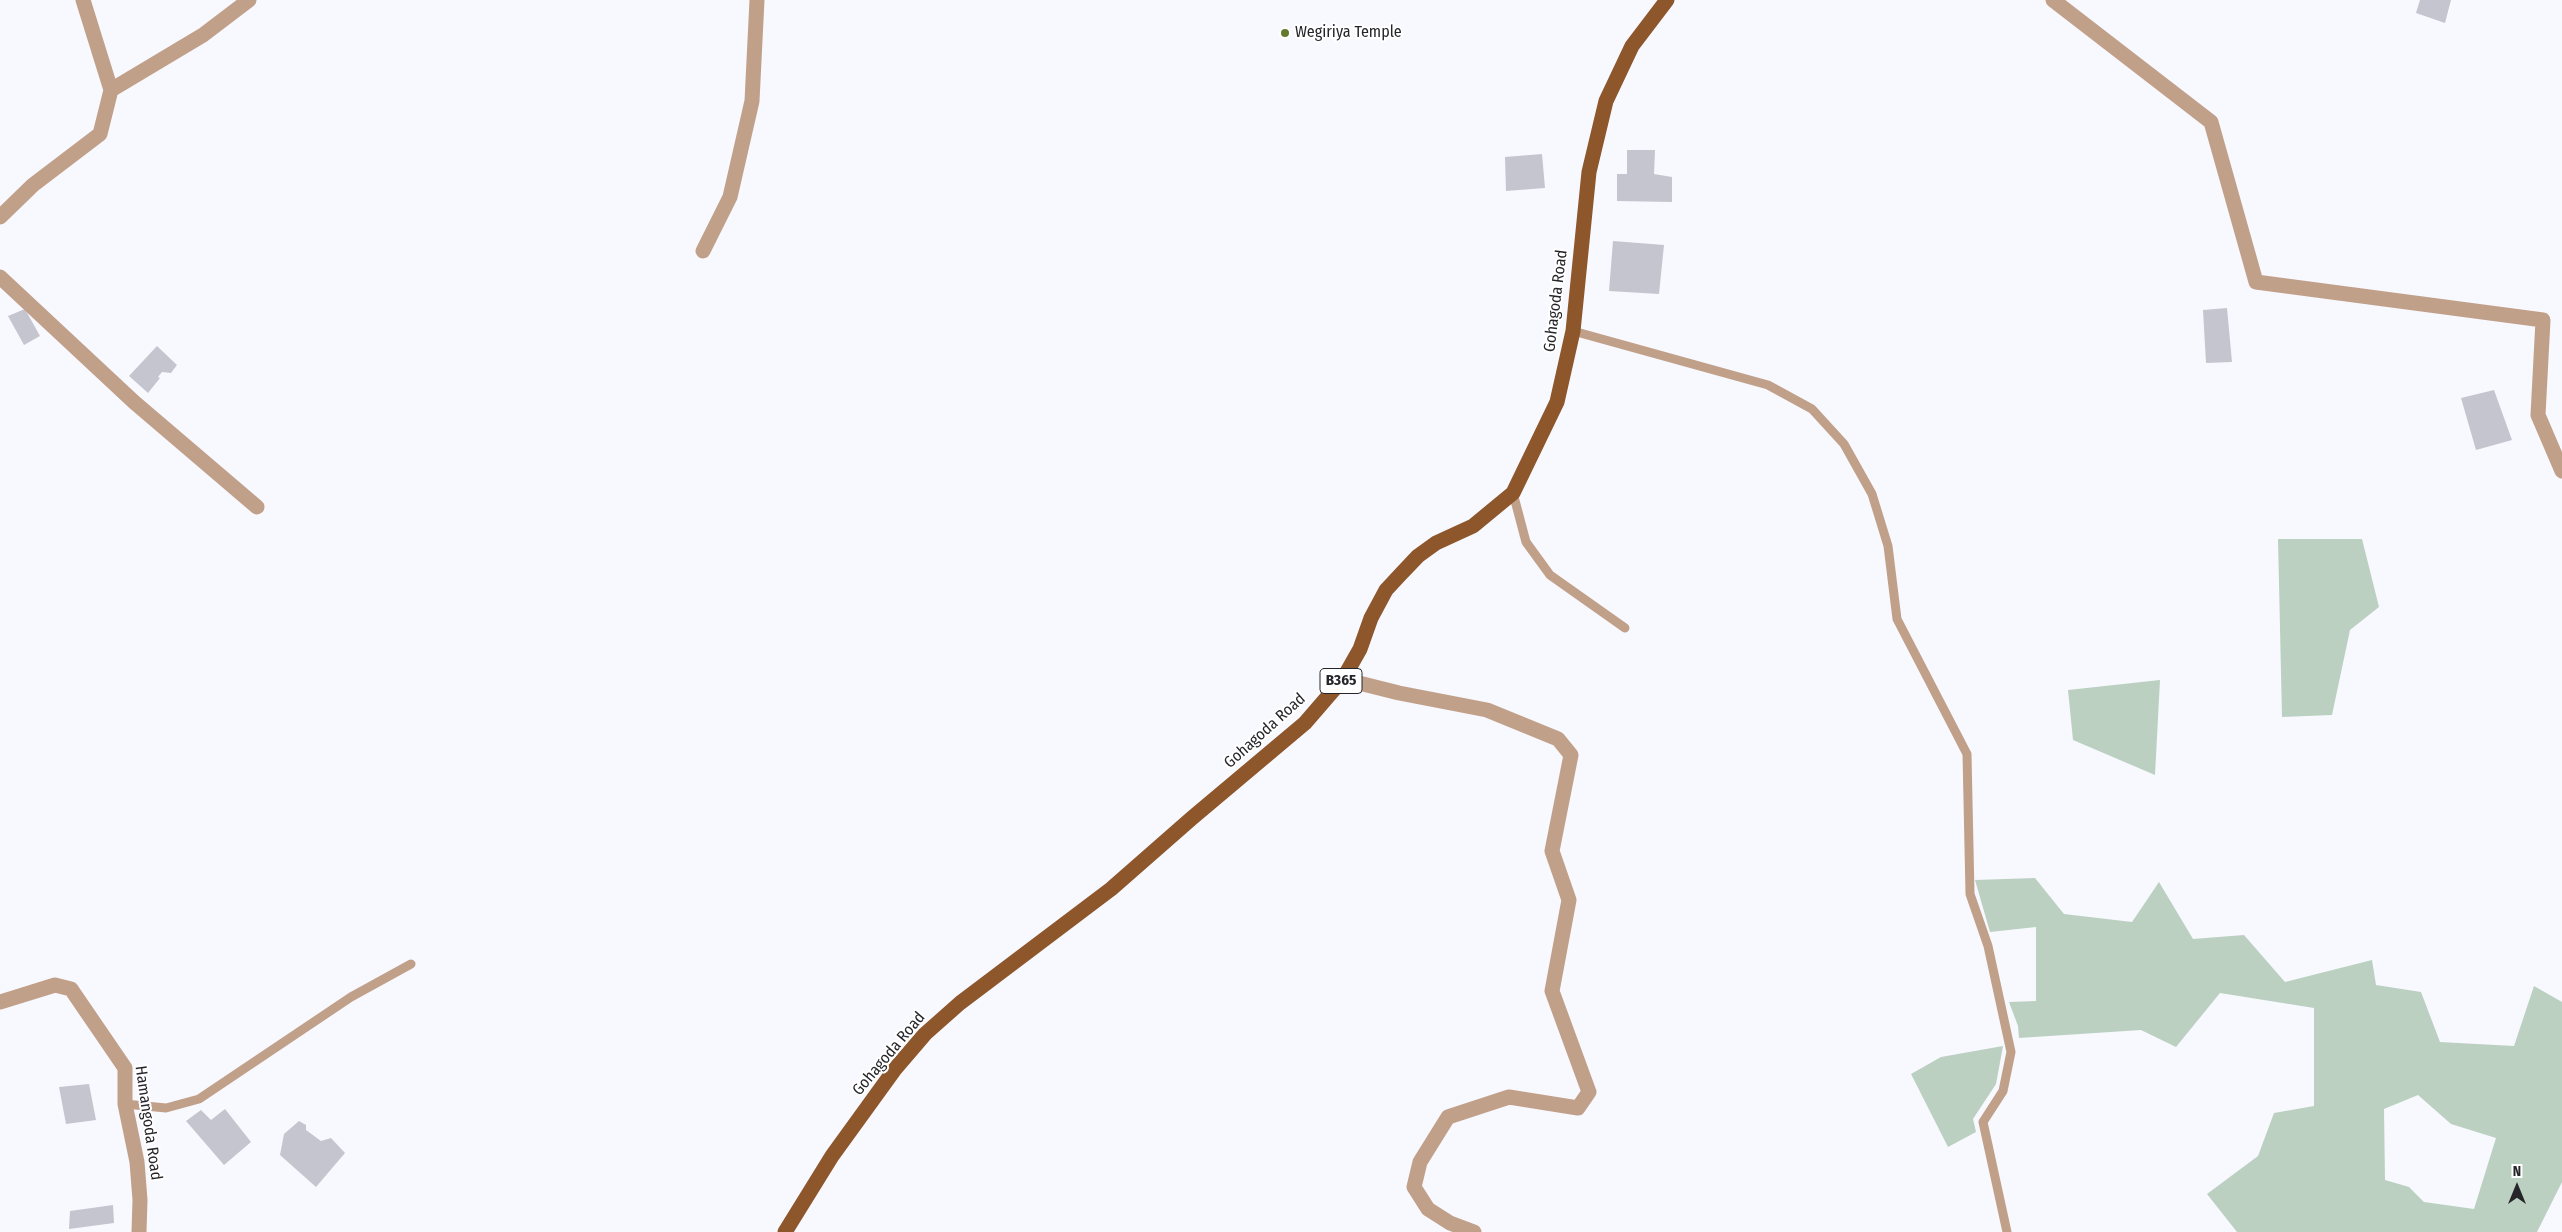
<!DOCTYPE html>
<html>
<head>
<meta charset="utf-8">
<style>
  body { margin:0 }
  #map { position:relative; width:2562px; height:1232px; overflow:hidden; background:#f8f8ff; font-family:"Fira Sans Condensed",sans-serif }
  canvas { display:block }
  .north { position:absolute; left:2492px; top:1162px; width:50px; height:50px; -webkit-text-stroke:4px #fff; paint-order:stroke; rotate:0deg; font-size:14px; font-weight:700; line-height:20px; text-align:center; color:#26262a }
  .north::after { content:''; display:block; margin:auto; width:18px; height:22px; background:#26262a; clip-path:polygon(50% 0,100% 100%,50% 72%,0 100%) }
</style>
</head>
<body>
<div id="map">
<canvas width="2562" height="1232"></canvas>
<div class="north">N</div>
</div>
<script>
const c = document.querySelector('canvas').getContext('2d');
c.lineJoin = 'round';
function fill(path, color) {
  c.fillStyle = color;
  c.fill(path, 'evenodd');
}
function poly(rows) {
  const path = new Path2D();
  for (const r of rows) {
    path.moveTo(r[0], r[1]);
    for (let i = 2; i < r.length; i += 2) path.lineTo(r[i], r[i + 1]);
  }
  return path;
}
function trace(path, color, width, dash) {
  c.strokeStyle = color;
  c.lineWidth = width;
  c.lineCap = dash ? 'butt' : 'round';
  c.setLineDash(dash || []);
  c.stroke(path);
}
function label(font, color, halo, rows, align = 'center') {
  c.font = font + ' "Fira Sans Condensed",sans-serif';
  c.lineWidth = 4;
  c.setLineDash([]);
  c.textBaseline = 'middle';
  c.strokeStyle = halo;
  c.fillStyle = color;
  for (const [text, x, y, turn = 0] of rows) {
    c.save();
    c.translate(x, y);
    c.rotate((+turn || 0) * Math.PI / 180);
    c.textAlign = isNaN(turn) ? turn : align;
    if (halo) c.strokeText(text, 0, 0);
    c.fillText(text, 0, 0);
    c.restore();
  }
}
const green = poly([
  [2278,539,2362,539,2379,607,2350,630,2332,715,2282,717],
  [2160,680,2155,775,2073,740,2068,690],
  [2035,878,2064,914,2132,922,2159,882,2193,939,2244,935,2285,982,2372,960,2376,985,2421,992,2440,1042,2514,1046,2534,986,2562,1002,2562,1182,2537,1232,2237,1232,2207,1194,2258,1156,2274,1113,2314,1106,2314,1008,2220,993,2176,1047,2141,1030,2019,1038,2018,1026,2009,1002,2036,1001,2036,927,1990,932,1975,880],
  [2418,1095,2451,1124,2496,1138,2474,1209,2424,1202,2409,1187,2385,1180,2384,1109],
  [2003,1046,1996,1084,1973,1119,1976,1132,1948,1147,1911,1074,1941,1057]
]);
const building = poly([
  [2420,0,2451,0,2445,23,2416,13],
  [1627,150,1655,150,1654,174,1672,177,1672,202,1617,201,1617,174,1627,174],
  [1542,154,1545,188,1506,191,1505,157],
  [1613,241,1664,245,1659,294,1609,291],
  [2227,308,2232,362,2206,363,2203,310],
  [25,309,40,336,24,345,8,316],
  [157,346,177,365,171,373,162,372,158,377,160,378,148,393,129,376],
  [2494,390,2512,440,2476,450,2461,398],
  [89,1084,96,1120,66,1124,59,1087],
  [225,1109,251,1142,224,1165,186,1121,201,1110,211,1120],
  [299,1121,306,1125,306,1130,321,1141,331,1138,345,1153,316,1187,280,1155,284,1134],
  [113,1205,114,1223,69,1229,70,1211]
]);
const lane = poly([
  [1573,331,1768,385,1812,409,1844,444,1872,494,1888,546,1897,619,1967,754,1970,894,1988,946,2011,1052,2003,1091,1983,1122,2007,1232],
  [1513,493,1526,542,1550,575,1625,628],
  [125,1104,166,1108,199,1099,351,997,411,964]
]);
const street = poly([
  [83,0,111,90],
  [2053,0,2211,122,2256,282,2543,320,2538,415,2562,471],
  [0,217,33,185,100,134,111,90,203,35,249,0],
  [703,251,730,197,752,101,757,0],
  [0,277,134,402,257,507],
  [1343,679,1399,693,1487,710,1558,739,1571,755,1552,851,1569,900,1552,991,1589,1092,1578,1108,1509,1097,1448,1117,1420,1162,1414,1187,1428,1209,1450,1223,1474,1232],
  [0,1002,55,985,71,989,125,1068,125,1104,137,1162,140,1200,139,1232]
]);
const primary = poly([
  [785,1232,832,1156,895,1069,925,1034,960,1003,1111,889,1192,818,1305,723,1343,679,1360,649,1371,618,1386,590,1399,576,1418,556,1436,543,1473,526,1513,493,1557,402,1573,331,1589,172,1606,101,1632,46,1667,0]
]);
const markers = [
  [1285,33,5,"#627a2c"]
];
const shields = [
  [1341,681,42]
];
const shieldNames = [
  ["B365",1341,681]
];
const poiNames = [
  ["Wegiriya Temple",1295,33]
];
const streetNames = [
  ["Gohagoda Road",1556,301,-83],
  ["Gohagoda Road",1265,731,-42],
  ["Gohagoda Road",889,1054,-50],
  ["Hamangoda Road",148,1123,82]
];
fill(green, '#bbd0c1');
fill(building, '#c5c5cf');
trace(lane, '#c1a08a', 9);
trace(street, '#c1a08a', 15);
trace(primary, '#8d562b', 15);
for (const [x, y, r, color] of markers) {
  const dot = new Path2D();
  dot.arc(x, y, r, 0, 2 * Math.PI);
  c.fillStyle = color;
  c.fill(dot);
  trace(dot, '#fff', 2);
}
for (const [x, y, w] of shields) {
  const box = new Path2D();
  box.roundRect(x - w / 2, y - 12.5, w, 25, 4);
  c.fillStyle = '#fff';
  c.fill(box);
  trace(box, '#26262a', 1);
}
label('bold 15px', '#26262a', null, shieldNames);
label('16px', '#26262a', '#fff', poiNames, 'left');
label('16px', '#26262a', '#fff', streetNames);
</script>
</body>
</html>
